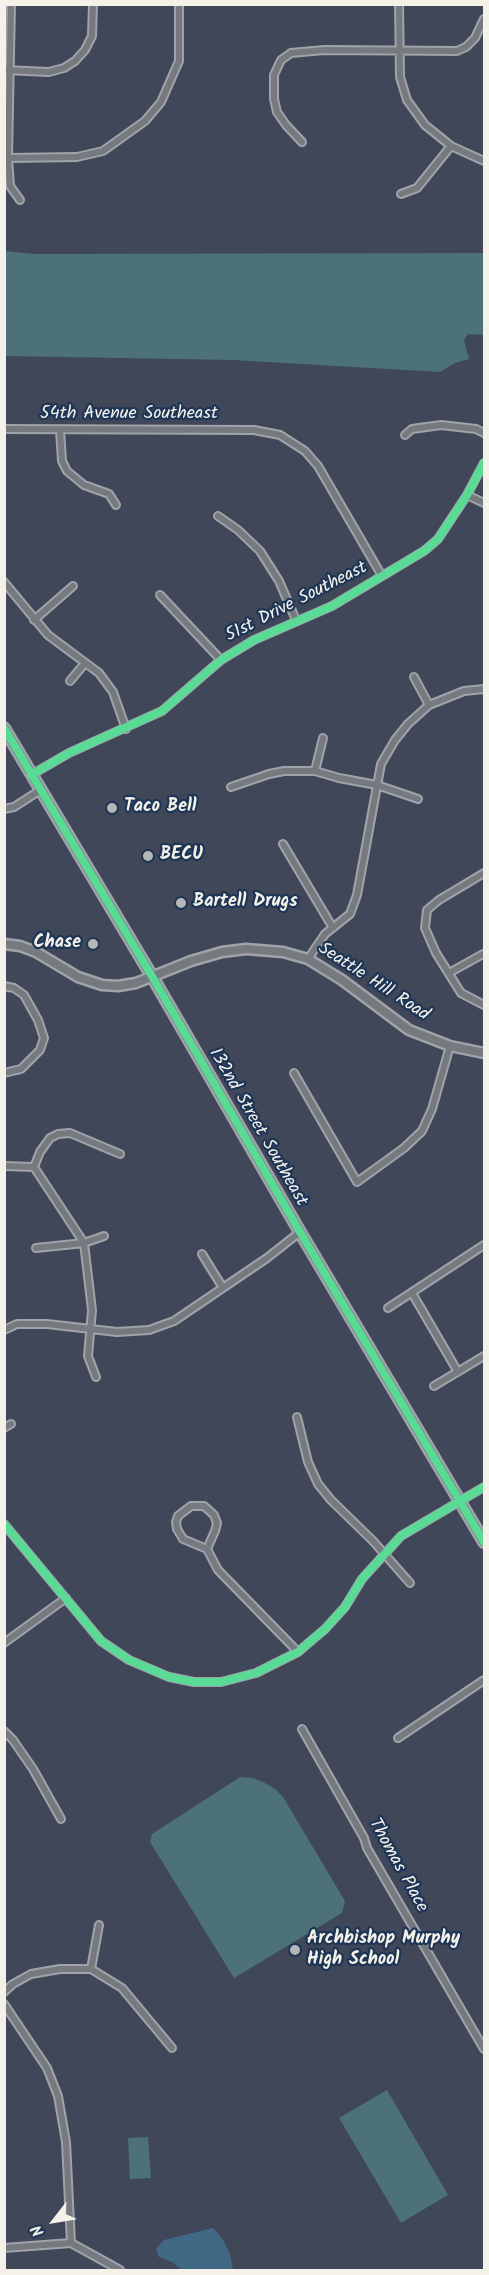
<!DOCTYPE html>
<html>
<head>
<meta charset="utf-8">
<style>
  body { margin:0 }
  #map { position:relative; width:489px; height:2275px; overflow:hidden; background:#3f4759; font-family:Kalam,sans-serif }
  canvas { display:block }
  .frame { position:absolute; inset:0; border:6px solid #f4f1e8; pointer-events:none }
  .north { position:absolute; left:24px; top:2191px; width:60px; height:60px; -webkit-text-stroke:4px #1d3557; paint-order:stroke; rotate:239deg; font-size:16px; font-weight:700; line-height:24px; text-align:center; color:#f4f1e8 }
  .north::after { content:''; display:block; margin:auto; width:21px; height:27px; background:#f4f1e8; clip-path:polygon(50% 0,100% 100%,50% 72%,0 100%) }
</style>
</head>
<body>
<div id="map">
<canvas width="489" height="2275"></canvas>
<div class="frame"></div>
<div class="north">N</div>
</div>
<script>
const c = document.querySelector('canvas').getContext('2d');
c.lineJoin = 'round';
function fill(path, color) {
  c.fillStyle = color;
  c.fill(path, 'evenodd');
}
function poly(rows) {
  const path = new Path2D();
  for (const r of rows) {
    path.moveTo(r[0], r[1]);
    for (let i = 2; i < r.length; i += 2) path.lineTo(r[i], r[i + 1]);
  }
  return path;
}
function trace(path, color, width, dash) {
  c.strokeStyle = color;
  c.lineWidth = width;
  c.lineCap = dash ? 'butt' : 'round';
  c.setLineDash(dash || []);
  c.stroke(path);
}
function label(font, color, halo, rows, align = 'center') {
  c.font = font + ' Kalam,sans-serif';
  c.lineWidth = 4.5;
  c.setLineDash([]);
  c.textBaseline = 'middle';
  c.strokeStyle = halo;
  c.fillStyle = color;
  for (const [text, x, y, turn = 0] of rows) {
    c.save();
    c.translate(x, y);
    c.rotate((+turn || 0) * Math.PI / 180);
    c.textAlign = isNaN(turn) ? turn : align;
    if (halo) c.strokeText(text, 0, 0);
    c.fillText(text, 0, 0);
    c.restore();
  }
}
const green = poly([
  [4,251,35,254,484,253,484,335,468,334,464,340,469,359,455,363,440,372,233,360,5,356],
  [240,1777,252,1778,263,1782,274,1788,283,1797,345,1901,342,1913,234,1978,150,1842,152,1834],
  [387,2090,448,2195,401,2223,339,2118],
  [148,2137,151,2178,130,2179,128,2138]
]);
const water = poly([
  [213,2228,222,2238,230,2254,233,2270,182,2270,172,2262,159,2257,156,2249,164,2240]
]);
const minor = poly([
  [11,4,8,158,10,186,20,200],
  [399,4,400,77,407,100,425,125,451,146,484,161],
  [4,70,49,72,64,68,75,61,85,50,92,36,93,4],
  [302,142,286,125,277,112,274,99,274,75,281,60,291,53,324,50,457,51,466,47,475,38,484,19],
  [8,158,77,157,103,151,145,121,161,102,179,61,179,4],
  [401,194,417,188,451,146],
  [4,429,254,430,280,435,305,451,318,466,382,576],
  [60,430,62,461,67,471,84,485,109,494,116,505],
  [405,435,412,429,441,425,476,429,484,433],
  [467,495,484,503],
  [218,516,238,530,260,551,279,581,296,620],
  [4,582,48,635,99,673,113,692,126,729],
  [160,595,221,660],
  [34,620,73,586],
  [414,677,429,705],
  [70,681,85,663],
  [315,771,323,738],
  [31,775,69,753,162,711,221,660,254,640,332,606,424,551,438,539,467,495,484,463],
  [231,787,269,774,284,771,315,771,339,778,377,785,418,799],
  [4,809,14,807,42,789],
  [283,844,333,928],
  [484,873,439,900,427,910,425,928,436,953,461,993,484,1005],
  [308,959,325,934,350,914,357,895,381,764,395,740,408,724,429,705,464,691,484,689],
  [449,973,483,954],
  [4,986,14,988,24,995,38,1020,44,1038,40,1050,21,1069,4,1073],
  [294,1073,357,1182,404,1148,422,1131,432,1109,450,1046],
  [4,1166,34,1167,40,1152,50,1138,58,1134,70,1133,120,1154],
  [34,1167,84,1243,92,1310,88,1356,96,1377],
  [36,1248,84,1243,104,1236],
  [202,1254,223,1288],
  [412,1293,458,1372],
  [388,1308,484,1245],
  [4,1330,17,1324,47,1324,117,1332,149,1330,174,1321,267,1258,300,1232],
  [434,1386,484,1356],
  [297,1417,308,1462,318,1484,331,1500,373,1541,410,1583],
  [4,1428,11,1424],
  [4,1524,101,1641,129,1660,169,1677,194,1682,221,1682,256,1673,298,1652,325,1629,345,1607,362,1579,401,1536,484,1487],
  [207,1549,183,1539,177,1529,176,1522,178,1516,191,1506,204,1506,214,1515,217,1523,215,1531,207,1549,218,1570,298,1652],
  [4,1643,66,1598],
  [302,1729,364,1838,367,1848,484,2049],
  [4,1731,13,1740,33,1769,61,1819],
  [398,1738,484,1680],
  [91,1969,122,1988,172,2048],
  [4,1992,13,1984,31,1974,60,1969,91,1969,99,1925],
  [4,2004,47,2068,58,2096,66,2142,71,2243,120,2270],
  [4,2248,71,2243]
]);
const secondary = poly([
  [4,944,20,946,36,952,78,977,102,985,118,986,136,983,191,961,222,952,246,949,283,952,308,959,342,980,409,1030,450,1046,484,1053]
]);
const primary = poly([
  [4,728,153,978,300,1232,484,1542]
]);
const cycleway = poly([
  [4,728,153,978,300,1232,484,1542],
  [31,775,69,753,162,711,221,660,254,640,332,606,424,551,438,539,467,495,484,463],
  [4,1524,101,1641,129,1660,169,1677,194,1682,221,1682,256,1673,298,1652,325,1629,345,1607,362,1579,401,1536,484,1487]
]);
const markers = [
  [112,808,6,"#b5b6b6"],
  [148,856,6,"#b5b6b6"],
  [181,903,6,"#b5b6b6"],
  [93,944,6,"#b5b6b6"],
  [295,1950,6,"#b5b6b6"]
];
const streetNames = [
  ["54th Avenue Southeast",129,415],
  ["51st Drive Southeast",297,603,-27],
  ["Seattle Hill Road",373,983,33],
  ["132nd Street Southeast",257,1128,60],
  ["Thomas Place",397,1866,61]
];
const poiNames = [
  ["Taco Bell",124,808],
  ["BECU",160,856],
  ["Bartell Drugs",193,903],
  ["Chase",81,944,"right"],
  ["Archbishop Murphy",307,1940],
  ["High School",307,1961]
];
fill(green, '#4c7177');
fill(water, '#416884');
trace(minor, '#a0a3aa', 10);
trace(secondary, '#a0a3aa', 13);
trace(primary, '#a0a3aa', 14);
trace(minor, '#767a7f', 6);
trace(secondary, '#767a7f', 8);
trace(primary, '#727578', 9);
trace(cycleway, '#5adb95', 8);
for (const [x, y, r, color] of markers) {
  const dot = new Path2D();
  dot.arc(x, y, r, 0, 2 * Math.PI);
  c.fillStyle = color;
  c.fill(dot);
  trace(dot, '#1d3557', 2);
}
label('18px', '#f4f1e8', '#1d3557', streetNames);
label('bold 18px', '#f4f1e8', '#1d3557', poiNames, 'left');
</script>
</body>
</html>
